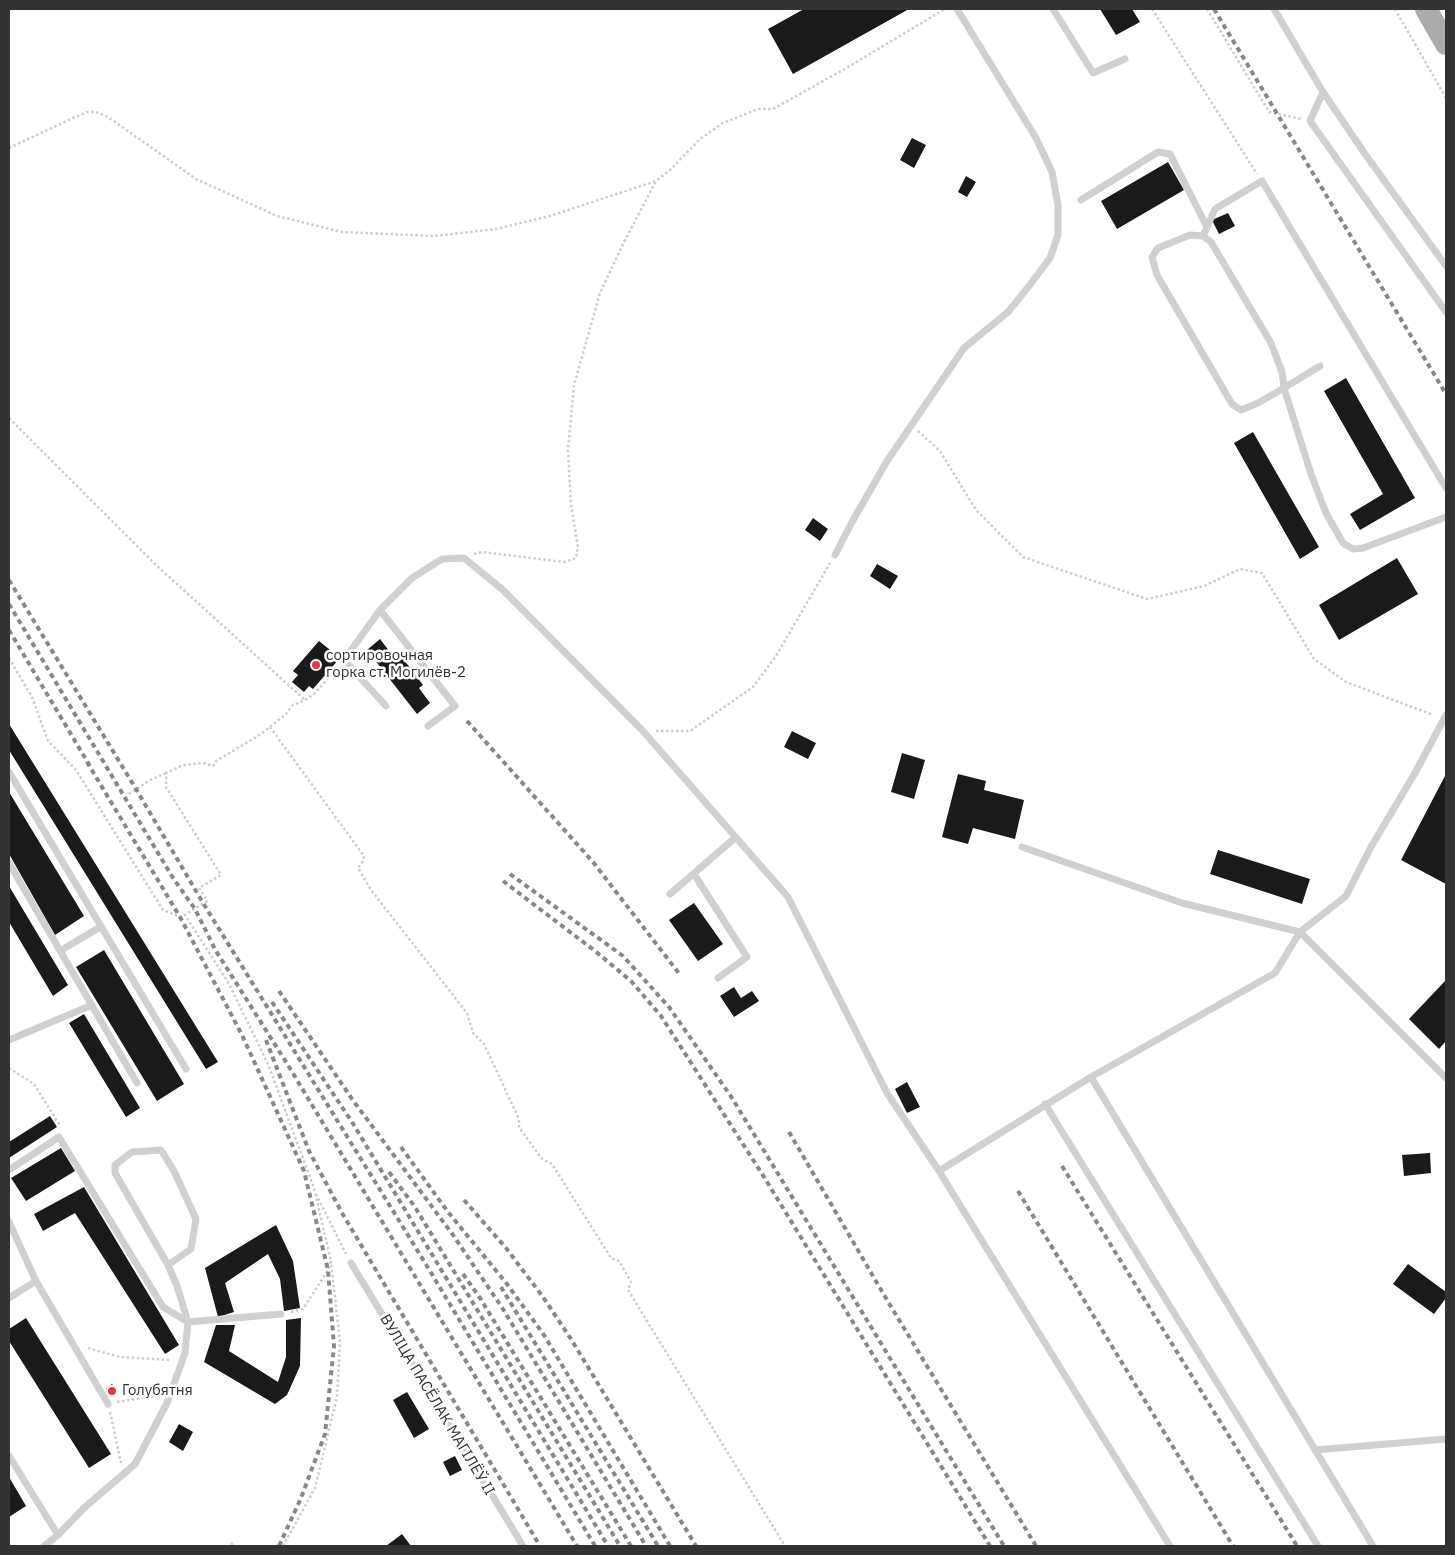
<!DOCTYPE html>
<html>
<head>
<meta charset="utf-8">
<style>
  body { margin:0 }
  #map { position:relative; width:1455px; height:1555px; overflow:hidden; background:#fff; font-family:"IBM Plex Sans",sans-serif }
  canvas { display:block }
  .frame { position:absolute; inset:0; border:10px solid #333; pointer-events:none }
</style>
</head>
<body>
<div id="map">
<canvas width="1455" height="1555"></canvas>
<div class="frame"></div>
</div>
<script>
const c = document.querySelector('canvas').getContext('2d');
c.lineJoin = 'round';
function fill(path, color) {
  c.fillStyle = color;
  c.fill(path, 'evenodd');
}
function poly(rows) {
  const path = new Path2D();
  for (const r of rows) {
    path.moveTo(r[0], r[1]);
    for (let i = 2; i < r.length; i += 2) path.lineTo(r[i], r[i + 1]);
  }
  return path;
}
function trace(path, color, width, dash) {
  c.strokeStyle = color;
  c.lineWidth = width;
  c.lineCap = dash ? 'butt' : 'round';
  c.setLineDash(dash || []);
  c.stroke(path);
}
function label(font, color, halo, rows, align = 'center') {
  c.font = font + ' "IBM Plex Sans",sans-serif';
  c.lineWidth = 5;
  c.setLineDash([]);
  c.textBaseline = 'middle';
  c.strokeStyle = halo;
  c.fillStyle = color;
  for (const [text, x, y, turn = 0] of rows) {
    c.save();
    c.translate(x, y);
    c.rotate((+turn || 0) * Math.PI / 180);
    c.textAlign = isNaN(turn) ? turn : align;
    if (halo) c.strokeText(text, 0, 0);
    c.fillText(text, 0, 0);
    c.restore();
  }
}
const building = poly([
  [804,9,909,9,793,74,768,29],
  [1100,9,1132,9,1140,22,1116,35],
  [912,138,926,145,914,168,900,160],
  [1168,162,1184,190,1117,229,1101,201],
  [966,176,976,182,967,197,958,192],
  [1228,213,1235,226,1219,234,1212,220],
  [1346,378,1415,498,1360,530,1350,514,1383,494,1324,391],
  [1253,432,1319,547,1300,559,1234,443],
  [813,518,828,529,820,541,805,530],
  [1397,558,1418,594,1339,640,1319,605],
  [877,564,898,576,890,589,870,576],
  [380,639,393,656,398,652,423,685,419,688,430,703,417,714,367,650],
  [319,641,340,658,313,689,309,686,304,692,292,682,298,675,293,671],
  [9,724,218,1062,206,1069,9,750],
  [792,731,816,743,808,759,784,747],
  [902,753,925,760,914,799,891,792],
  [958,774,986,781,984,790,1024,800,1015,839,973,828,968,844,942,837],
  [1446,774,1446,884,1401,860],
  [9,792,84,916,55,935,9,854],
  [1218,850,1310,879,1302,904,1210,874],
  [9,886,68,985,53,996,9,922],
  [694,903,723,944,698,961,669,920],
  [104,950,184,1084,157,1101,76,967],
  [1446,980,1446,1041,1439,1049,1409,1019],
  [734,987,741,998,752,991,759,1001,734,1017,720,996],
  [84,1014,140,1108,126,1117,69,1023],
  [907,1082,920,1107,907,1113,895,1089],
  [50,1116,57,1127,9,1158,9,1142],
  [61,1148,75,1171,26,1201,11,1178],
  [1430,1153,1431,1173,1404,1176,1402,1155],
  [84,1187,179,1345,165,1354,75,1213,43,1231,34,1214],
  [276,1225,293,1261,300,1308,284,1311,280,1279,268,1254,225,1283,234,1312,218,1317,205,1268],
  [1408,1264,1446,1292,1446,1298,1434,1314,1393,1284],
  [26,1318,111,1454,89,1468,9,1341,9,1329],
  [301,1318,300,1366,287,1395,275,1404,204,1362,216,1325,235,1325,229,1351,278,1382,286,1357,286,1320],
  [112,1384,118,1392,112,1397,106,1389],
  [407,1392,429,1429,414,1438,393,1400],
  [179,1424,193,1432,183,1451,169,1442],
  [455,1456,462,1470,450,1476,443,1462],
  [9,1477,26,1506,9,1517],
  [402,1534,411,1546,386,1546]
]);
const path = poly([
  [1152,9,1257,174],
  [1207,9,1269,112,1301,119],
  [1395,9,1446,98],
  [9,148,73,118,87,112,96,112,108,117,196,179,277,216,342,232,434,236,496,229,550,216,656,181,670,170,700,139,723,123,758,109,773,109,843,70,945,9],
  [9,418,156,565,305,700],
  [918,431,940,451,976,510,1023,557,1147,599,1204,586,1240,569,1262,573,1314,659,1346,682,1433,715],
  [474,554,482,552,564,562,576,558,578,547,571,505,568,450,574,385,600,293,624,242,656,181],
  [9,658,32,697,48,741,76,770,163,910,180,917,185,915],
  [270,727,364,856,363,861,358,868,371,890,467,1013,473,1033,484,1044,519,1119,519,1127,541,1158,552,1164,611,1258,619,1261,631,1282,628,1290,785,1546],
  [656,731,690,731,753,687,776,656,830,563],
  [129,794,150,780,166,773],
  [9,1068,34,1084,60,1126],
  [316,1194,346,1254],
  [291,1312,303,1309,328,1270,331,1261,314,1188,268,1064,229,984,185,915,207,901,199,888,221,875,166,787,166,773,183,765,203,763,213,766,216,761,261,734,286,714,293,705,305,700,314,694,338,667],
  [88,1348,120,1357,171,1360],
  [117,1402,159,1395],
  [110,1412,121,1463],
  [231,1543,235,1546],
  [283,1546,315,1488,337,1397,340,1342,331,1261]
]);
const lane = poly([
  [1053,9,1093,73,1125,59],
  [1274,9,1323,92,1365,154,1446,266],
  [1323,92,1310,121,1446,312],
  [1081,200,1158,152,1170,154,1207,227],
  [1203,236,1215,209,1262,181,1446,488],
  [1320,366,1284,388,1258,403,1241,410,1232,404,1157,275,1152,257,1158,248,1190,235,1203,236,1211,242,1271,343,1282,372,1284,388,1311,474,1326,513,1343,543,1353,549,1363,548,1446,517],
  [835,555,852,522,887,461,964,348,1008,312,1029,286,1050,258,1058,235,1058,205,1052,172,1036,138,957,9],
  [380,610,455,706,428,726],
  [386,706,344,660,380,610,412,578,442,559,464,558,503,590,642,730,788,897,887,1093,939,1171,1170,1546],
  [9,772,186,1069],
  [1022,847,1182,903,1300,932,1446,1078],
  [9,863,137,1083],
  [694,874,747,957,718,978],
  [670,894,736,837],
  [60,951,100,927],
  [9,1040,92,1005],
  [1091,1077,1373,1546],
  [1045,1104,1318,1546],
  [9,1170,59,1137,163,1307,188,1322,281,1314],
  [939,1171,1091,1077,1275,973,1300,932,1346,896,1371,847,1415,773,1446,715],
  [9,1222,36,1281],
  [351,1263,523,1546],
  [9,1298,36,1281,108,1404],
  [1315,1450,1446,1439],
  [9,1456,58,1535],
  [44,1546,58,1535,84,1508,135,1464,167,1403,185,1353,188,1322,177,1286,168,1265,115,1173,115,1165,132,1152,161,1150,174,1171,196,1219,191,1249,168,1265]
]);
const primary = poly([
  [1426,9,1446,44]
]);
const rail = poly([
  [1214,9,1446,394],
  [9,580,136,789,203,903,427,1266,595,1546],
  [9,604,173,878,195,909,216,951,291,1070,577,1546],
  [9,630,91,768],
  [467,721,593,862,681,976],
  [87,762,180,917,242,1035,304,1171,328,1270,334,1346,325,1434,301,1498,279,1546],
  [510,874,623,956,669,1007,732,1098,1004,1546],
  [503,881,595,951,631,981,661,1016,764,1177,990,1546],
  [279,991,352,1099,453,1235,503,1309,646,1546],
  [272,1002,352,1122,608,1546],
  [266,1040,309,1151,342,1213,540,1546],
  [789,1132,887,1300,1036,1546],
  [401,1147,448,1212,507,1284,544,1335,670,1546],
  [1062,1166,1297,1546],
  [389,1172,415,1207,620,1546],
  [1018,1191,1233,1546],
  [464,1200,506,1248,543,1297,571,1339,696,1546],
  [463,1274,480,1298,631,1546],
  [501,1287,658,1546]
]);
const markers = [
  [316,665,5,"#e63946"],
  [112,1391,5,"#e63946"]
];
const poiNames = [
  ["сортировочная",326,656],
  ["горка ст. Могилёв-2",326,673],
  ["Голубятня",122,1391]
];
const streetNames = [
  ["ВУЛІЦА ПАСЁЛАК МАГІЛЁЎ II",437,1405,59]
];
fill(building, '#1a1a1a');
trace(path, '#cdcdcd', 2.5, [2.5, 2.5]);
trace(lane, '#d0d0d0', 7);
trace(primary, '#ababab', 22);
trace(rail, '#888', 4, [5, 4]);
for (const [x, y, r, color] of markers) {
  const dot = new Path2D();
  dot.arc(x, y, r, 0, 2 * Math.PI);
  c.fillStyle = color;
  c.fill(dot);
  trace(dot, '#fff', 2);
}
label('15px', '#333', '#fff', poiNames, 'left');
label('15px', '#333', '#fff', streetNames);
</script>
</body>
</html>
